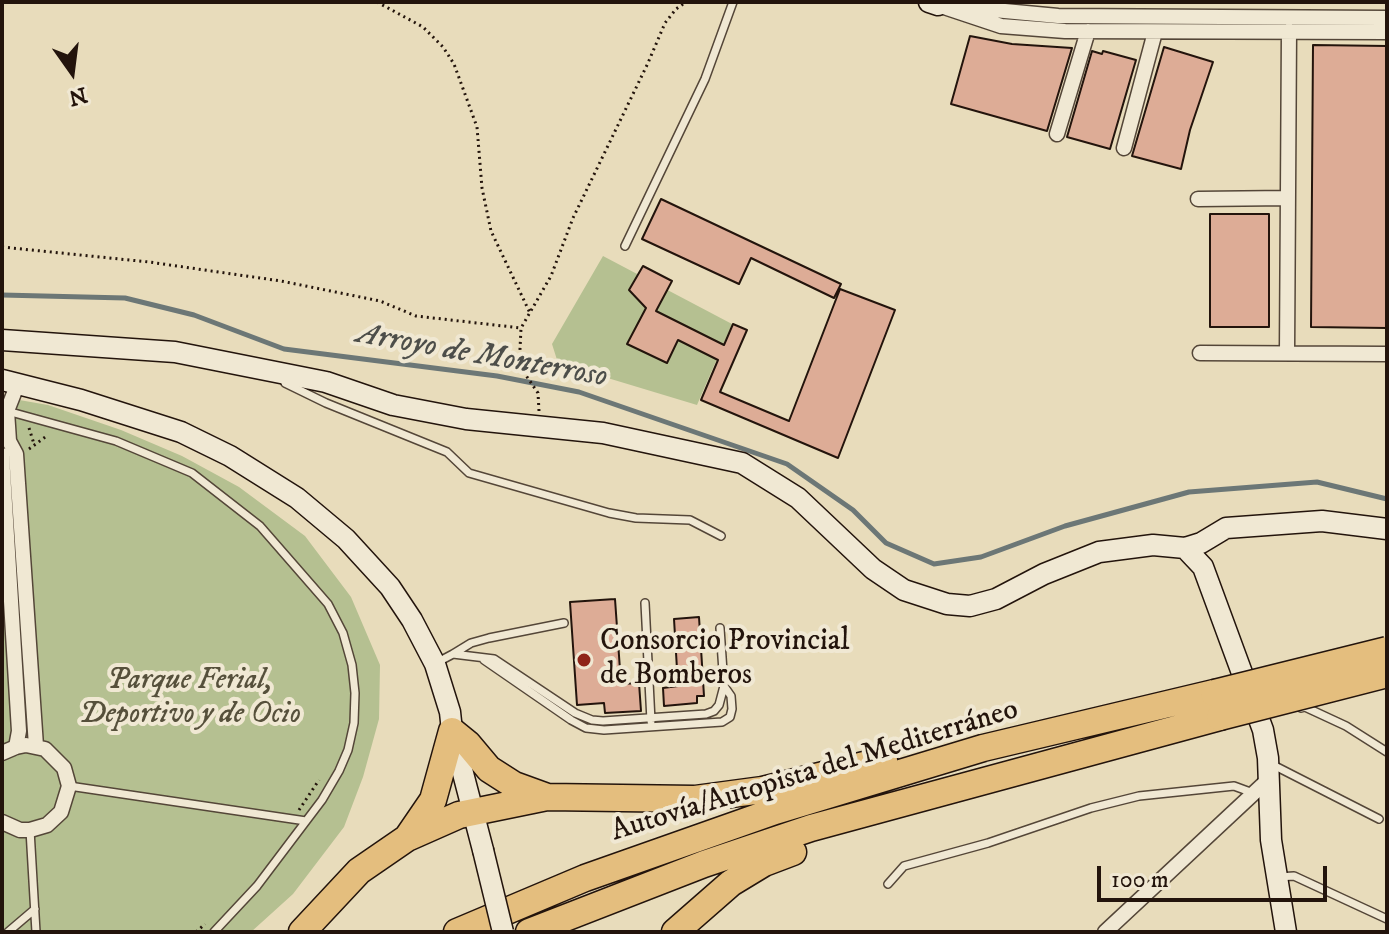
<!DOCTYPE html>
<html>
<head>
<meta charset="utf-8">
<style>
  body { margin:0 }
  #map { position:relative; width:1389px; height:934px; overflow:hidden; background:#e8dcbb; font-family:"IM FELL DW Pica",serif }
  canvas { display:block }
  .frame { position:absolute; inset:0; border:4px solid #23140c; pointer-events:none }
  .north { position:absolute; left:32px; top:32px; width:80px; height:80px; -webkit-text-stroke:6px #f0e8d3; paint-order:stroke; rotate:166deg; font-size:22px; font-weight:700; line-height:32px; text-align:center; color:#23140c }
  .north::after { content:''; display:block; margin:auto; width:28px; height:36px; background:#23140c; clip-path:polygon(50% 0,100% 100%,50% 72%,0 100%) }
  .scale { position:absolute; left:1097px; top:866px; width:230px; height:36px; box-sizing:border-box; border:4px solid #23140c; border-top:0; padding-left:10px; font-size:24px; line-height:28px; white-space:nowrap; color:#23140c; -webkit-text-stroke:6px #f0e8d3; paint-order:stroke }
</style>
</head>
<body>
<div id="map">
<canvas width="1389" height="934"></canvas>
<div class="frame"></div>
<div class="north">N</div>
<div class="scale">100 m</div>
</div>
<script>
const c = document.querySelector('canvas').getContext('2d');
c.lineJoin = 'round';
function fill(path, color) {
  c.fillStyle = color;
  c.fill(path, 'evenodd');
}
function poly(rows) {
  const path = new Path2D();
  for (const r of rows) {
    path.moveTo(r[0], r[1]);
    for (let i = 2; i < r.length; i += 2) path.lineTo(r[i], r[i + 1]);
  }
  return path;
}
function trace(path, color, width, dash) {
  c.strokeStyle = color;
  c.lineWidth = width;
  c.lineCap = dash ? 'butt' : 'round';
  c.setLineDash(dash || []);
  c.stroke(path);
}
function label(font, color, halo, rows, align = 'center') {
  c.font = font + ' "IM FELL DW Pica",serif';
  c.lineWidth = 8;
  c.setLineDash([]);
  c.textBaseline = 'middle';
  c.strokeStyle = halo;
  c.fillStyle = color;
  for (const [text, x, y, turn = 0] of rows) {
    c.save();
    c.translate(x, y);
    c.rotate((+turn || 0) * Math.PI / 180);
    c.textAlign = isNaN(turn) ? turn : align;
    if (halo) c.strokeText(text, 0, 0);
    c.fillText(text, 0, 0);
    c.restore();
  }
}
const green = poly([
  [603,256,732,324,697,405,558,363,552,344],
  [2,397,48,405,121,430,182,456,239,487,305,536,351,597,380,665,379,719,363,777,344,827,293,894,251,932,2,932]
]);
const stream = poly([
  [2,295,125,298,194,315,284,349,497,376,579,392,787,464,853,510,886,543,934,564,981,557,1065,526,1189,492,1317,482,1387,499]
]);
const building = poly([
  [970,36,1012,44,1072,48,1047,131,951,104,970,36],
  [1313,45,1387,46,1387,328,1311,327,1313,45],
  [1164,47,1213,62,1190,130,1181,169,1132,156,1164,47],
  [1092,51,1102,54,1103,51,1136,60,1110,149,1067,137,1092,51],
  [661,199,841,284,834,298,751,258,739,284,642,239,661,199],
  [1210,214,1269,214,1269,327,1210,327,1210,214],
  [643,266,672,281,656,311,724,345,733,324,747,330,720,392,789,421,840,289,895,310,838,458,701,400,718,360,678,340,667,363,627,344,646,308,629,290,643,266],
  [615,599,621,684,639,683,641,711,605,713,604,703,577,705,570,602,615,599],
  [699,617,704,696,697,696,697,703,664,706,663,688,678,686,674,619,699,617]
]);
const path = poly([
  [377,2,423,27,443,47,454,64,477,127,482,188,491,231,530,313],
  [2,247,149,262,281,281,380,301,416,316,521,328],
  [539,411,538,393,523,371,520,349,521,328,551,276,573,218,648,63,665,23,676,9,686,2],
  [29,428,34,444],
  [29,449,48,435],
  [299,810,319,780],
  [196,932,205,924]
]);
const lane = poly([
  [625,246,705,79,733,2],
  [284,378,285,383,326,403,447,452,469,473,609,513,636,518,690,520,721,536],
  [7,411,116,441,192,473,260,526,328,604,343,633,352,665,355,693,354,723,348,750,339,771,322,800,257,886,214,932],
  [645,603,651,721],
  [453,654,471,643,489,638,564,623],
  [484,660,571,720,586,728,604,730,722,722,730,717,732,709,731,696,724,686],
  [436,663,453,654,494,659,575,713,592,720,603,721,706,714,714,711,719,705,724,686,720,628],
  [1301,708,1305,707,1346,726,1387,752],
  [1270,767,1277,767,1379,819],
  [69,786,306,821],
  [30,830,36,932],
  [1278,877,1294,876,1387,919],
  [888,884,904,866,988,843,1091,808,1139,796,1234,786,1253,793],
  [8,932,35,909]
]);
const street = poly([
  [938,5,1001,26,1065,31,1387,32],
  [962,7,1058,16,1387,18],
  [1057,134,1088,31],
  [1124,148,1155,32],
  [1198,199,1288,198],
  [1200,353,1387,354],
  [1287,353,1289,31],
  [18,383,7,411,9,441,16,454,36,746],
  [2,455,19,731,16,747],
  [2,753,16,747,26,745,45,749,64,768,69,786,61,812,47,825,30,830,20,830,2,822],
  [1105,932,1269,779]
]);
const secondary = poly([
  [929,2,938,5],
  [2,340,175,352,326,382,393,405,466,419,603,433,742,463,798,498,873,569,904,590,947,604,970,606,996,599,1044,574,1099,552,1153,545,1185,548,1201,543,1226,528,1322,521,1387,529],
  [2,380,81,400,181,432,230,456,297,498,346,539,390,587,412,620,435,664,450,712,452,731,483,850],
  [1185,548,1203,567,1263,730,1268,758,1271,840,1286,932]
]);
const highway = poly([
  [407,838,433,800,452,731,468,744,489,769,514,785,547,797],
  [302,932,359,871,407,838,459,815,547,797,695,799,762,790,884,760],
  [457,932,585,878,775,811,983,748,1214,693],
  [529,932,704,864,811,828,1220,717],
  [675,932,731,883,764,863,793,852]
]);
const secondaryBridge = poly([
  [483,850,503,932]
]);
const highwayBridge = poly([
  [1214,693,1387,650],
  [1220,717,1387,674]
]);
const markers = [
  [584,660,8,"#8f2418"]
];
const poiNames = [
  ["Consorcio Provincial",600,643],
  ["de Bomberos",600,677]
];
const parkNames = [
  ["Parque Ferial,",190,682],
  ["Deportivo y de Ocio",190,716]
];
const streetNames = [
  ["Autovía/Autopista del Mediterráneo",815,772,-17]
];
const waterNames = [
  ["Arroyo de Monterroso",482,357,10]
];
fill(green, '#b5c091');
trace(stream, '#6c7776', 5);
fill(building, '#ddac96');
trace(building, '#23140c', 2);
trace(lane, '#544638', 10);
trace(street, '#544638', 17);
trace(secondary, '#23140c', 23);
trace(highway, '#23140c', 29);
trace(path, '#23140c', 3, [2, 4]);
trace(lane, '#f0e8d3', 7);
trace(street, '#f0e8d3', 14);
trace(secondary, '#f0e8d3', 20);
trace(highway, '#e4be7e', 26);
trace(secondaryBridge, '#23140c', 23, []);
trace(highwayBridge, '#23140c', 29, []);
trace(secondaryBridge, '#f0e8d3', 20);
trace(highwayBridge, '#e4be7e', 26);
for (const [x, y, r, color] of markers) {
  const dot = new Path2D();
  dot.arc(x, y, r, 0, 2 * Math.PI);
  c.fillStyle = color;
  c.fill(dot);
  trace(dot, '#f0e8d3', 3);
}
label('30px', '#23140c', '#f0e8d3', poiNames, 'left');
label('italic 30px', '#56503b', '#f0e8d3', parkNames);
label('30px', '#23140c', '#f0e8d3', streetNames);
label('italic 32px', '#4d4e4a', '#f0e8d3', waterNames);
</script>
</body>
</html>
